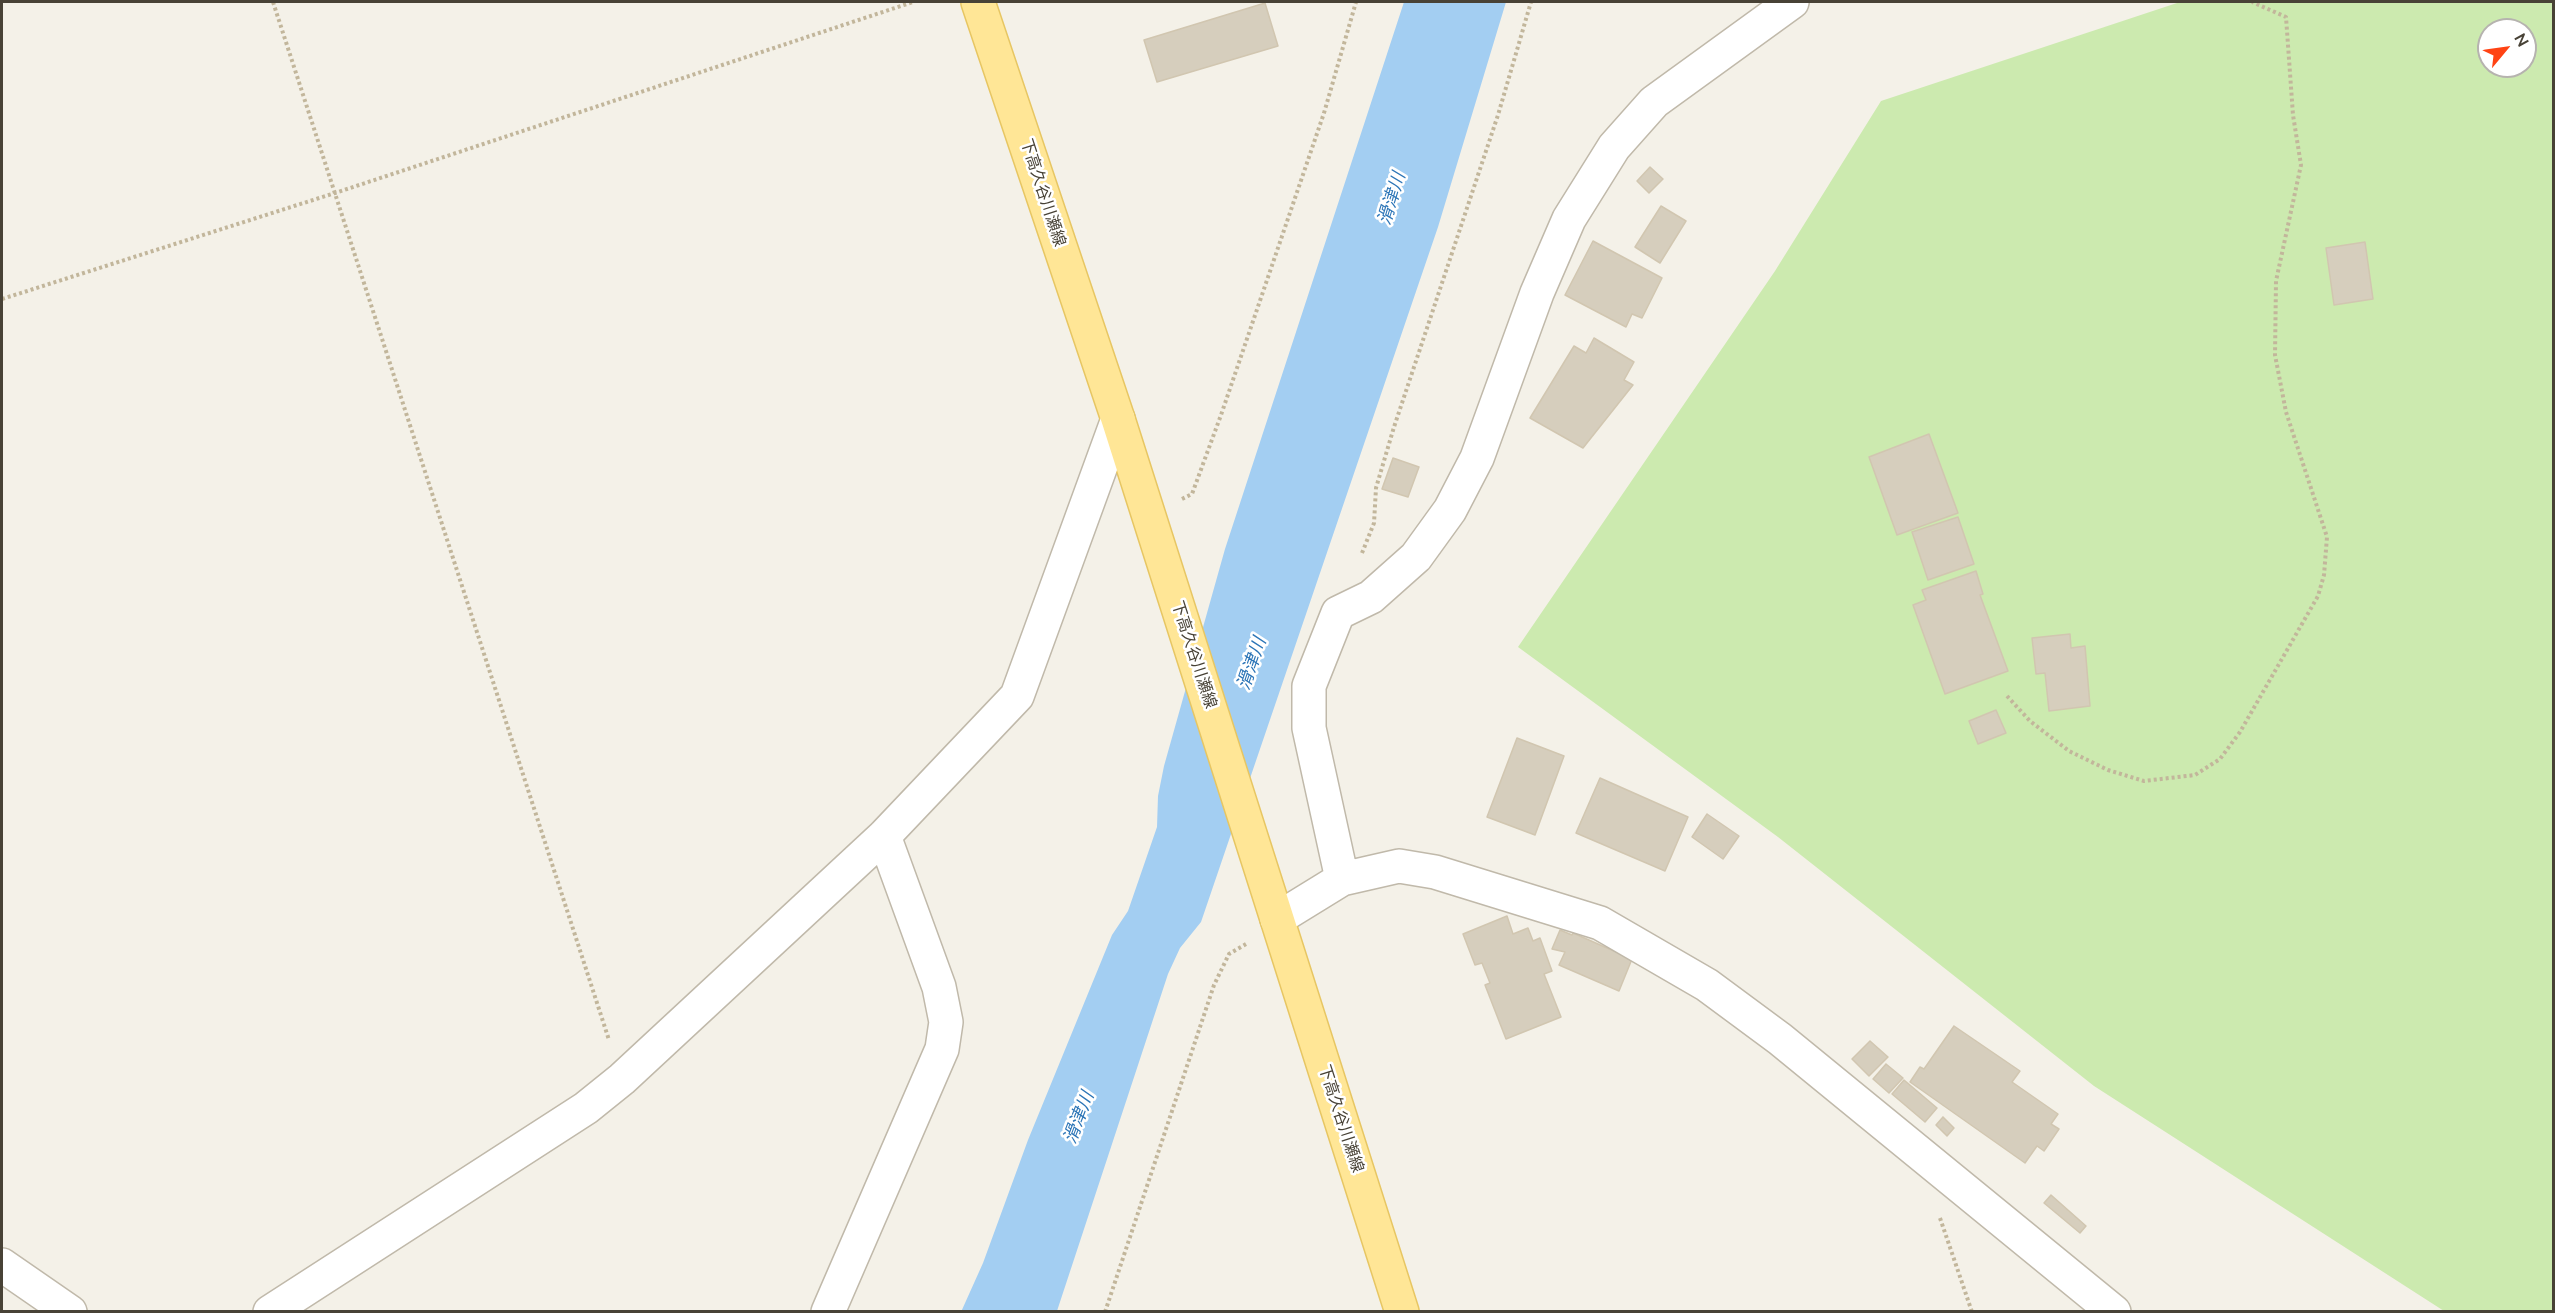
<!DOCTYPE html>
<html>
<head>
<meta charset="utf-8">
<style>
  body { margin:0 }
  #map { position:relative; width:2555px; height:1313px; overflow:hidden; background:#f4f1e8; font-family:"Nunito Sans",sans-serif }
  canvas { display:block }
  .frame { position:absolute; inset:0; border:3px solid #484236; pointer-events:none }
  .north { position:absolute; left:2477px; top:18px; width:60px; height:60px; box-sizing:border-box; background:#fff; border:2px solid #b6b3af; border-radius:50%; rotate:61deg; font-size:16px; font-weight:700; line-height:24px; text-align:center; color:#484236 }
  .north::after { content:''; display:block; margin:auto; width:21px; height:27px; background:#ff4314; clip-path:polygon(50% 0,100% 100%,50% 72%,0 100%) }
</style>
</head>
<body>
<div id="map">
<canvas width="2555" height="1313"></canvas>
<div class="frame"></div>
<div class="north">N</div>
</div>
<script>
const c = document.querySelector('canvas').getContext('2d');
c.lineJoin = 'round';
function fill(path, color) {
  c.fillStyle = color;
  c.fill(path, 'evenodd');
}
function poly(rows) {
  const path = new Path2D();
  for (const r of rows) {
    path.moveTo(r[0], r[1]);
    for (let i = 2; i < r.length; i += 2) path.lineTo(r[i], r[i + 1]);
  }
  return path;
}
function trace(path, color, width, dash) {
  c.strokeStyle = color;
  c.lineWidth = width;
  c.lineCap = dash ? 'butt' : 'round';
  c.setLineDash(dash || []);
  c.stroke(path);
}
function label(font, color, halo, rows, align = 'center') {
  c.font = font + ' "Nunito Sans","Noto Sans JP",sans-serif';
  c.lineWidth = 5;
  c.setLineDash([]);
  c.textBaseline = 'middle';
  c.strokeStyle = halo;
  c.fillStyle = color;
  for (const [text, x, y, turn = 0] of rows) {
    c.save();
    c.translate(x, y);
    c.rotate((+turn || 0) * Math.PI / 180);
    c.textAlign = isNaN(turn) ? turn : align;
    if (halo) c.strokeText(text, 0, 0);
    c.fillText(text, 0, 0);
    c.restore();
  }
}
const green = poly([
  [2180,2,2553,2,2553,1311,2444,1311,2094,1086,1778,837,1518,647,1775,271,1881,101],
  [2489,30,2525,30,2525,66,2489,66]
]);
const water = poly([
  [1404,2,1506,2,1438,227,1201,922,1180,948,1168,974,1057,1311,961,1312,983,1263,1028,1140,1112,935,1128,911,1157,827,1158,796,1164,766,1225,549]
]);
const building = poly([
  [1265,3,1278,46,1157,82,1144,40,1265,3],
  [1650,167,1663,179,1649,193,1637,181,1650,167],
  [1661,206,1686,221,1660,263,1635,247,1661,206],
  [1593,241,1662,278,1642,318,1632,314,1626,327,1565,295,1593,241],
  [2365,242,2373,299,2334,305,2326,248,2365,242],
  [1594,338,1634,362,1624,380,1633,385,1583,448,1530,418,1574,346,1586,353,1594,338],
  [1929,434,1958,513,1897,535,1869,457,1929,434],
  [1393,458,1419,467,1408,497,1382,489,1393,458],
  [1958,517,1974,564,1928,580,1912,532,1958,517],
  [1976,571,1983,594,1980,595,2008,671,1945,694,1913,605,1926,600,1922,590,1976,571],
  [2070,634,2071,648,2085,646,2090,706,2049,711,2045,673,2036,674,2032,638,2070,634],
  [1996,710,2006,733,1978,744,1969,721,1996,710],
  [1517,738,1564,756,1535,835,1487,817,1517,738],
  [1600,778,1688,817,1665,871,1576,833,1600,778],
  [1707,814,1739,836,1723,859,1692,837,1707,814],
  [1507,916,1513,934,1528,928,1533,941,1540,938,1552,971,1544,974,1561,1017,1506,1039,1485,985,1490,983,1482,963,1475,965,1463,934,1507,916],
  [1560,930,1572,935,1573,933,1632,959,1619,991,1559,965,1565,952,1552,949,1560,930],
  [1954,1026,2020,1071,2012,1082,2058,1114,2051,1124,2059,1129,2044,1151,2037,1146,2025,1163,1910,1082,1920,1067,1924,1069,1954,1026],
  [1870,1041,1888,1057,1869,1076,1852,1059,1870,1041],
  [1886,1064,1903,1078,1889,1093,1873,1079,1886,1064],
  [1904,1080,1937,1108,1925,1122,1892,1094,1904,1080],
  [1943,1117,1954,1128,1947,1136,1936,1125,1943,1117],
  [2051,1195,2086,1226,2080,1233,2044,1203,2051,1195]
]);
const path = poly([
  [273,2,609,1040],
  [2,299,335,193,913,2],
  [1182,499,1192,494,1221,415,1324,113,1356,2],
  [1362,553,1374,523,1376,488,1394,427,1498,115,1531,2],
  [2007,696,2030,721,2069,751,2108,770,2144,781,2195,775,2220,759,2240,732,2318,596,2324,575,2327,537,2286,412,2275,355,2276,281,2301,165,2293,115,2286,17,2252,2],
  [1940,1218,1972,1312],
  [1105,1312,1214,985,1229,954,1246,944]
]);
const minor = poly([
  [1342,879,1309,728,1309,686,1338,613,1371,597,1416,557,1450,510,1477,458,1537,293,1569,219,1614,147,1654,102,1792,2],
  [1277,919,1342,879,1399,866,1435,872,1600,923,1707,985,1780,1039,2114,1312],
  [2,1265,70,1312],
  [270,1312,586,1108,622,1079,884,836,1017,696,1118,419],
  [828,1312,942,1049,946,1022,939,987,884,836]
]);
const major = poly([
  [978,2,1118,419,1402,1312]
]);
const streetNames = [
  ["下高久谷川瀬線",1042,193,72],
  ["下高久谷川瀬線",1193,655,72],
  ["下高久谷川瀬線",1340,1119,72]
];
const waterNames = [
  ["滑津川",1393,199,-73],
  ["滑津川",1253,664,-71],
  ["滑津川",1080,1118,-69]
];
fill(green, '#cceaaf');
fill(water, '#a3cef2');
fill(building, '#d6cebd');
trace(building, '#d1c6b0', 1.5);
trace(minor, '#c0b9aa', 36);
trace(major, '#e7c663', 36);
trace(path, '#c2b69b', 4, [3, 3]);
trace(minor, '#fff', 33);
trace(major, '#ffe696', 33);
label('16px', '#484236', '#fff', streetNames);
label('italic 18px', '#2c75b7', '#fff', waterNames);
</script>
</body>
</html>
